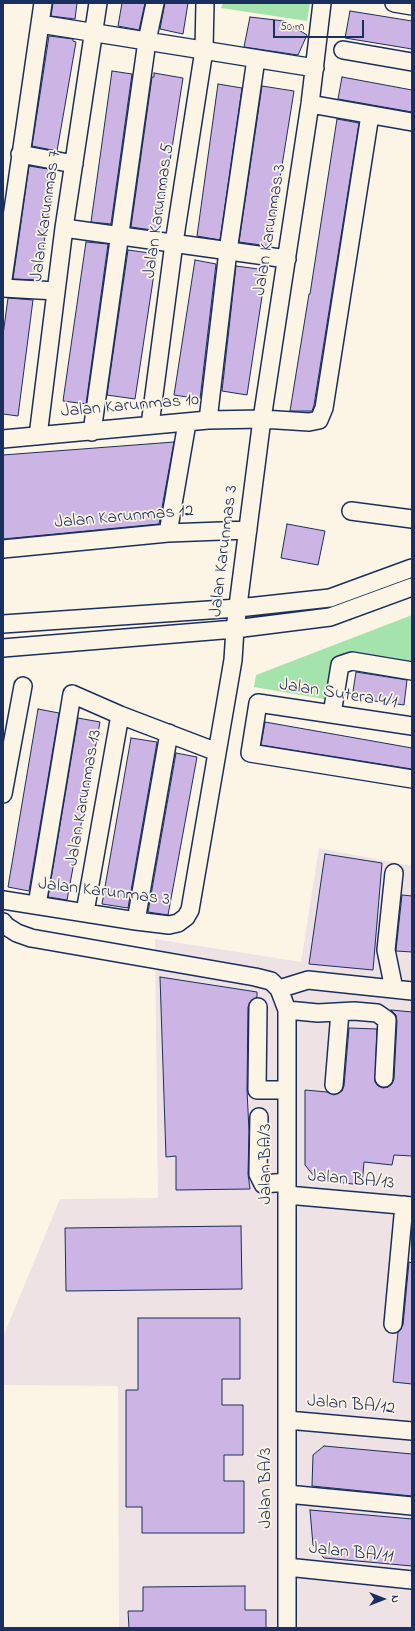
<!DOCTYPE html>
<html>
<head>
<meta charset="utf-8">
<style>
  body { margin:0 }
  #map { position:relative; width:415px; height:1631px; overflow:hidden; background:#fcf5e5; font-family:"Indie Flower",sans-serif }
  canvas { display:block }
  .frame { position:absolute; inset:0; border:4px solid #1b2f5e; pointer-events:none }
  .north { position:absolute; left:363px; top:1579px; width:40px; height:40px; -webkit-text-stroke:3px #fcf5e5; paint-order:stroke; rotate:90deg; font-size:11px; font-weight:700; line-height:16px; text-align:center; color:#1b2f5e }
  .north::after { content:''; display:block; margin:auto; width:14px; height:18px; background:#1b2f5e; clip-path:polygon(50% 0,100% 100%,50% 72%,0 100%) }
  .scale { position:absolute; left:273px; top:20px; width:91px; height:18px; box-sizing:border-box; border:2px solid #1b2f5e; border-top:0; padding-left:5px; font-size:12px; line-height:14px; white-space:nowrap; color:#1b2f5e; -webkit-text-stroke:3px #fcf5e5; paint-order:stroke }
</style>
</head>
<body>
<div id="map">
<canvas width="415" height="1631"></canvas>
<div class="frame"></div>
<div class="north">N</div>
<div class="scale">50 m</div>
</div>
<script>
const c = document.querySelector('canvas').getContext('2d');
c.lineJoin = 'round';
function fill(path, color) {
  c.fillStyle = color;
  c.fill(path, 'evenodd');
}
function poly(rows) {
  const path = new Path2D();
  for (const r of rows) {
    path.moveTo(r[0], r[1]);
    for (let i = 2; i < r.length; i += 2) path.lineTo(r[i], r[i + 1]);
  }
  return path;
}
function trace(path, color, width, dash) {
  c.strokeStyle = color;
  c.lineWidth = width;
  c.lineCap = dash ? 'butt' : 'round';
  c.setLineDash(dash || []);
  c.stroke(path);
}
function label(font, color, halo, rows, align = 'center') {
  c.font = font + ' "Indie Flower",sans-serif';
  c.lineWidth = 3.5;
  c.setLineDash([]);
  c.textBaseline = 'middle';
  c.strokeStyle = halo;
  c.fillStyle = color;
  for (const [text, x, y, turn = 0] of rows) {
    c.save();
    c.translate(x, y);
    c.rotate((+turn || 0) * Math.PI / 180);
    c.textAlign = isNaN(turn) ? turn : align;
    if (halo) c.strokeText(text, 0, 0);
    c.fillText(text, 0, 0);
    c.restore();
  }
}
const built = poly([
  [319,848,412,866,412,1628,119,1628,118,1386,3,1385,3,1337,60,1199,158,1198,155,939,301,962]
]);
const green = poly([
  [223,3,310,3,307,21,221,8],
  [412,615,412,665,351,657,330,700,254,687,256,675]
]);
const building = poly([
  [53,3,77,3,75,19,51,16,53,3],
  [122,3,145,3,139,30,118,26,122,3],
  [165,3,188,3,183,34,160,29,165,3],
  [350,11,412,21,412,49,345,38,350,11],
  [250,17,284,21,307,35,298,55,244,47,250,17],
  [49,36,73,39,73,41,76,42,57,151,32,146,49,36],
  [112,71,132,74,111,224,91,222,112,71],
  [154,73,183,78,159,231,131,227,152,77,154,77,154,73],
  [342,77,412,90,412,112,338,99,342,77],
  [218,84,242,88,220,240,197,236,218,84],
  [262,86,294,91,269,246,239,242,262,86],
  [337,119,359,123,314,405,312,411,290,411,309,294,310,294,337,119],
  [29,166,54,170,39,280,13,279,29,166],
  [86,242,108,244,86,404,63,401,86,242],
  [128,250,157,254,135,399,107,395,128,250],
  [195,260,216,264,200,399,174,395,195,260],
  [236,266,266,270,247,395,222,391,236,266],
  [8,298,33,300,18,416,3,414,3,335,8,298],
  [174,442,159,524,3,539,3,455,174,442],
  [287,524,325,531,318,565,281,558,287,524],
  [356,672,407,680,404,705,352,698,356,672],
  [38,709,59,713,29,891,8,887,38,709],
  [78,718,100,722,67,900,48,897,78,718],
  [265,722,412,748,412,769,261,745,265,722],
  [131,738,157,742,128,908,102,904,131,738],
  [176,753,197,757,168,915,148,912,176,753],
  [325,854,382,863,373,970,309,964,325,854],
  [402,895,412,896,412,952,396,951,396,950,402,895],
  [160,977,257,992,257,997,250,1002,248,1007,247,1090,249,1131,248,1174,250,1189,176,1190,176,1156,166,1157,160,977],
  [391,1010,412,1012,412,1156,394,1155,392,1165,364,1162,362,1185,317,1180,305,1165,305,1090,327,1092,334,1095,342,1091,344,1086,349,1028,377,1029,375,1082,378,1086,383,1088,388,1087,392,1084,394,1079,397,1021,396,1015,391,1010],
  [241,1226,242,1289,66,1291,65,1228,241,1226],
  [409,1262,412,1263,412,1384,393,1382,398,1332,403,1325,409,1262],
  [138,1318,240,1318,240,1379,222,1379,222,1405,243,1405,243,1455,224,1455,224,1481,244,1481,244,1533,142,1533,142,1507,126,1507,126,1390,138,1390,138,1318],
  [324,1446,412,1454,412,1496,312,1486,313,1455,324,1446],
  [310,1510,412,1519,412,1566,324,1558,313,1545,310,1510],
  [245,1586,245,1610,266,1610,266,1628,129,1628,128,1611,143,1611,143,1587,245,1586]
]);
const minor = poly([
  [394,3,412,6],
  [40,24,315,68],
  [343,50,412,62],
  [310,104,412,122],
  [20,154,74,164],
  [64,228,287,259],
  [3,279,43,3],
  [3,288,56,291],
  [208,420,228,251,256,59],
  [150,425,174,243,204,50,205,3],
  [92,432,147,41,155,3],
  [38,436,64,228,98,3],
  [3,439,208,420,262,419,309,422,319,420,324,408,370,115],
  [351,511,412,519],
  [168,533,187,423],
  [3,549,168,533,248,530],
  [3,624,238,608,330,598,412,568],
  [3,648,235,629,330,617,412,587],
  [332,714,340,665,352,661,412,671],
  [412,726,258,703,250,753,412,779],
  [3,794,23,686],
  [394,873,386,950,394,989],
  [3,900,136,921,169,925,178,923,186,917,190,910,233,660,235,629,262,419,310,104,322,3],
  [37,905,72,694,120,715,217,752],
  [85,912,120,715],
  [136,921,169,733],
  [3,922,6,926,17,933,31,938,255,977,271,981,279,989,287,1010,287,1628],
  [279,989,308,980,412,991],
  [258,1007,257,1090,287,1090],
  [287,1010,318,1013,354,1011,377,1013,387,1020,384,1078],
  [334,1085,340,1012],
  [259,1117,258,1174,263,1184,287,1182],
  [287,1195,412,1206],
  [393,1324,404,1205],
  [287,1420,412,1431],
  [287,1494,412,1506],
  [287,1567,412,1580]
]);
const streetNames = [
  ["Jalan Karunmas 5",160,211,-82],
  ["Jalan Karunmas 7",47,216,-82],
  ["Jalan Karunmas 3",271,230,-81],
  ["Jalan Karunmas 10",130,407,-5],
  ["Jalan Karunmas 12",124,518,-5],
  ["Jalan Karunmas 3",225,551,-83],
  ["Jalan Sutera 4/1",338,695,9],
  ["Jalan Karunmas 13",85,798,-80],
  ["Jalan Karunmas 3",104,893,7],
  ["Jalan BA/3",267,1164,-90],
  ["Jalan BA/13",351,1181,5],
  ["Jalan BA/12",351,1406,5],
  ["Jalan BA/3",267,1488,-90],
  ["Jalan BA/11",351,1554,6]
];
fill(built, '#eee2e5');
fill(green, '#a4e4ac');
fill(building, '#ccb5e4');
trace(building, '#1b2f5e', 1);
trace(minor, '#1b2f5e', 20);
trace(minor, '#fcf5e5', 17);
label('18px', '#1b2f5e', '#fcf5e5', streetNames);
</script>
</body>
</html>
